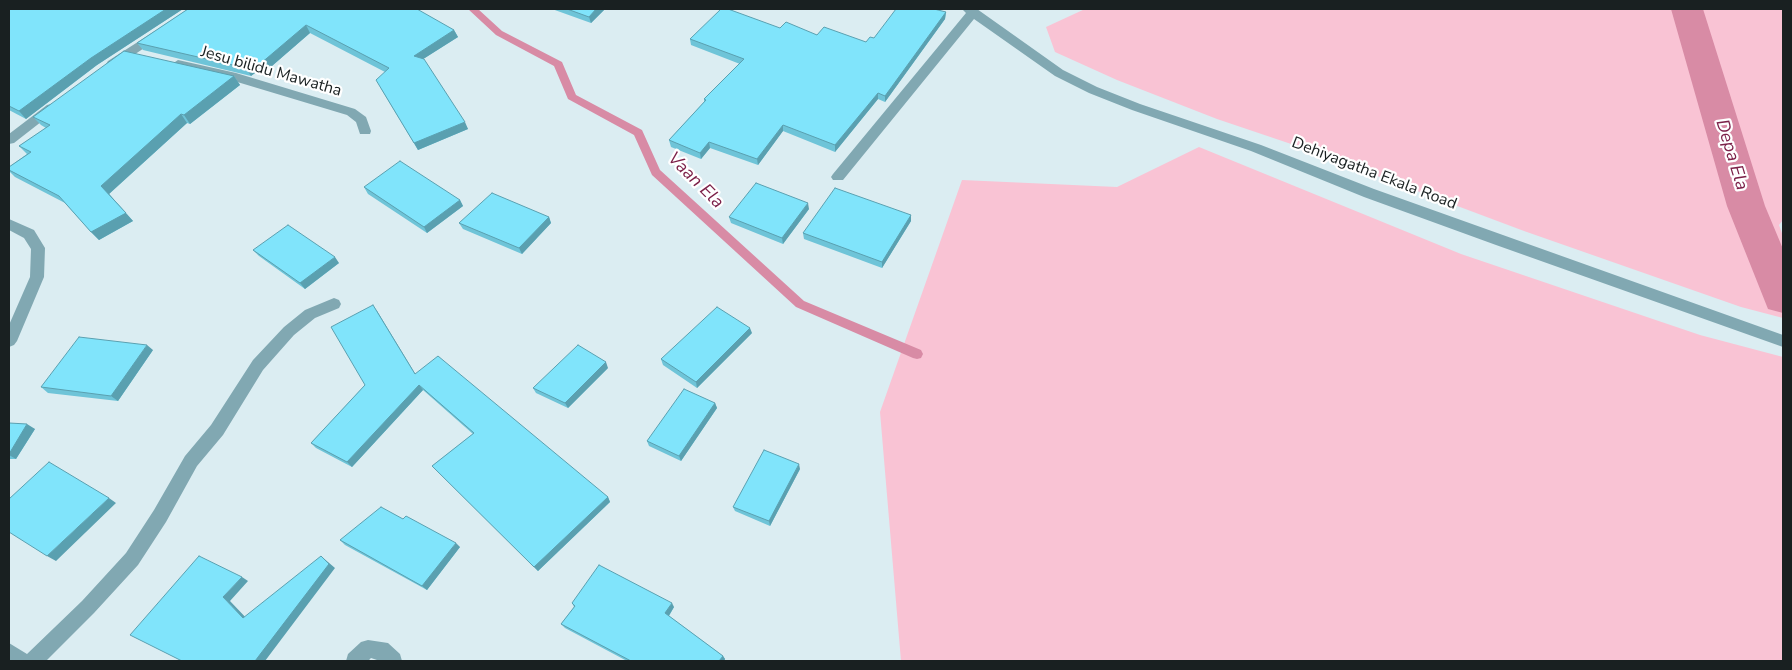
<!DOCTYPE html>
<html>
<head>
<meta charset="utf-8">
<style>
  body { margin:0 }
  #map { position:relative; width:1792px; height:670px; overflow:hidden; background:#dbedf2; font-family:"Nunito Sans",sans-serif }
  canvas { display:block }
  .frame { position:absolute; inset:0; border:10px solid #192021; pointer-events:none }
</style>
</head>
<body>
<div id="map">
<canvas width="1792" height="670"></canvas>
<div class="frame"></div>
</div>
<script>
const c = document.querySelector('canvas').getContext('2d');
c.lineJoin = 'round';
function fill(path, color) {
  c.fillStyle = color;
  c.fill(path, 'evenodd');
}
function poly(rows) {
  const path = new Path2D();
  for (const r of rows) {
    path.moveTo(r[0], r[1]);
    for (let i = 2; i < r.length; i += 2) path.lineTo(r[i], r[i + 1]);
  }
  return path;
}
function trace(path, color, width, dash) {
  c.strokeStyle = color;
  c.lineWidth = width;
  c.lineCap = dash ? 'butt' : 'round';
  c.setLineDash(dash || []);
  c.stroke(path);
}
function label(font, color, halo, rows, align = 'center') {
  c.font = font + ' "Nunito Sans",sans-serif';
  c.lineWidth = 4.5;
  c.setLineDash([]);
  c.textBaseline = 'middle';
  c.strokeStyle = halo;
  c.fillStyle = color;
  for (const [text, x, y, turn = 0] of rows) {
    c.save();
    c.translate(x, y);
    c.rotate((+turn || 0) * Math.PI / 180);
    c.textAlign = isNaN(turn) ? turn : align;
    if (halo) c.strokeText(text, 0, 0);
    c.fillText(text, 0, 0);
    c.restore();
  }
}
const green = poly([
  [1085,9,1783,9,1783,220,1779,225,1783,236,1783,318,1741,307,1524,231,1300,147,1217,119,1117,80,1055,52,1046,27],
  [1199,147,1461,254,1700,335,1783,357,1783,661,901,661,880,412,962,180,1117,187]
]);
const stream = poly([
  [468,9,478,9,502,31,562,62,576,95,642,130,660,170,804,301,921,350,923,354,921,358,917,359,913,358,796,307,652,175,634,135,568,99,554,66,496,35,468,9]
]);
const canal = poly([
  [1671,9,1703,9,1765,206,1783,249,1783,313,1768,309,1727,206,1671,9]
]);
const street = poly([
  [962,9,977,9,1063,70,1097,87,1140,104,1261,145,1374,189,1783,335,1783,347,1496,245,1364,197,1251,151,1132,110,1089,93,1055,76,974,19,843,180,833,180,831,177,833,174,966,13,962,9],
  [155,31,159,32,161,35,159,38,116,67,108,67,106,64,108,61,155,31],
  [178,60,236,73,355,109,366,117,371,131,370,134,360,134,356,122,347,115,234,81,174,67,172,64,178,60],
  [51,104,57,108,55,111,14,143,9,144,9,134,47,105,51,104],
  [9,219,34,230,45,248,44,277,17,341,14,345,9,347,9,325,30,277,31,249,24,238,9,230,9,219],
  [334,298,339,300,341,304,339,308,315,318,294,335,263,370,223,435,197,466,166,522,138,565,94,613,46,661,9,661,9,643,27,654,82,601,126,553,154,510,185,456,211,425,253,360,284,327,305,310,334,298],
  [368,640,388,643,400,654,402,661,380,661,371,658,368,661,346,661,348,654,361,642,368,640]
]);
const wall = poly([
  [9,9,183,9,97,65,26,119,9,110],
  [188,9,454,30,458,37,423,59,468,129,418,150,380,87,385,72,310,33,265,72,259,70,251,76,143,50,137,43],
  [552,9,605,9,591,23],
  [946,12,945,19,885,102,878,99,835,152,783,131,758,165,710,148,701,159,671,147,669,140,704,102,704,99,740,64,691,45,690,39,780,28,817,35,866,42,874,38],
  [234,76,240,85,190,124,187,123,109,194,133,221,99,240,91,232,65,203,15,177,9,171,9,167,27,154,19,146,46,128,41,125,33,117],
  [364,187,460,200,463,206,427,233,368,194],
  [809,209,783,244,731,223,729,217],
  [911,215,911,221,882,268,804,239,803,233],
  [549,217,551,223,522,254,463,229,459,223],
  [253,250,339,263,305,289,259,256],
  [377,311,415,374,608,497,610,502,538,571,432,466,473,434,423,390,352,467,316,448,311,443,365,385],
  [752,333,697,388,663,365,661,359],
  [153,350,118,401,48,393,41,387],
  [608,368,568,408,536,393,533,388],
  [715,403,717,408,681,461,649,446,647,441],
  [9,423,35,429,16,459,9,459],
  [800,469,770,526,735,511,733,507],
  [340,540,460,547,427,590,345,545],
  [572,603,674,607,669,616,723,656,725,659,724,661,627,661,565,628,561,624,574,607]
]);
const shadedWall = poly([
  [166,9,183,9,97,65,26,119,19,111,91,58],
  [596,9,605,9,591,23,589,17],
  [946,12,945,19,885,102,885,96],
  [306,25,310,33,265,72,260,64],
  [454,30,458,37,417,63,414,56],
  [254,62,259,70,251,76,246,68],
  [234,76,240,85,190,124,184,115],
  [878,93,878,99,835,152,835,145],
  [181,114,187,123,109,194,133,221,99,240,91,232,101,186],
  [465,122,468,129,418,150,414,143],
  [783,125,783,131,758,165,757,159],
  [709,142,710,148,701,159,700,153],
  [460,200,463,206,427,233,424,227],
  [808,203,809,209,783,244,782,238],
  [911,215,911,221,882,268,882,262],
  [549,217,551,223,522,254,519,248],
  [335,257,339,263,305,289,300,283],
  [373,305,377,311,419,380,415,374],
  [750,328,752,333,697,388,696,382],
  [147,345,153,350,118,401,111,396],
  [606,362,608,368,568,408,565,403],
  [419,385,423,390,352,467,347,462],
  [715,403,717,408,681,461,679,456],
  [27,424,35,429,16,459,9,455,9,454],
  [799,464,800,469,770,526,769,521],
  [608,497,610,502,538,571,534,567],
  [109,498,116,503,56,561,47,556],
  [456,543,460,547,427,590,422,586],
  [321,556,335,568,265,661,255,661],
  [242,577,248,581,230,601,250,622,243,618,223,597],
  [672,603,674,607,668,617,665,613],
  [723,656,725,659,724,661,719,661]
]);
const building = poly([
  [9,9,166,9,91,58,19,111,9,106,9,9],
  [188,9,417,9,454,30,414,56,424,59,465,122,414,143,376,80,389,68,306,25,260,64,254,62,246,68,137,43,188,9],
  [567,9,596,9,589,17,567,9],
  [721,9,728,9,780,28,786,22,817,35,824,27,866,42,870,37,874,38,896,9,934,9,946,12,885,96,878,93,835,145,783,125,757,159,709,142,700,153,669,140,706,100,704,99,744,59,690,39,721,9],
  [124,51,234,76,184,115,181,114,101,186,126,213,91,232,59,196,9,170,9,167,31,152,19,146,50,125,33,117,124,51],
  [400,161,460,200,424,227,364,187,400,161],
  [756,183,808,203,782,238,729,217,756,183],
  [835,188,911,215,882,262,803,233,835,188],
  [492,193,549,217,519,248,459,223,492,193],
  [288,225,335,257,300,283,253,250,288,225],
  [373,305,415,374,438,356,608,497,534,567,432,466,474,433,419,385,347,462,311,443,365,385,331,327,373,305],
  [717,307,750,328,696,382,661,359,717,307],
  [79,337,147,345,111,396,41,387,79,337],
  [578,345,606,362,565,403,533,388,578,345],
  [684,389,715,403,679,456,647,441,684,389],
  [9,423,27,424,9,454,9,423],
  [764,450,799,464,769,521,733,507,764,450],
  [49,462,109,498,47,556,9,532,9,499,49,462],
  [381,507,403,519,406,516,456,543,422,586,340,540,381,507],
  [199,556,242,577,223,597,243,618,321,556,329,564,255,661,182,661,130,635,199,556],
  [599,565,672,603,665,613,723,656,719,661,631,661,561,624,575,606,572,603,599,565]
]);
const streetNames = [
  ["Jesu bilidu Mawatha",271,72,16],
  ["Dehiyagatha Ekala Road",1374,174,21]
];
const waterNames = [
  ["Depa Ela",1731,155,73],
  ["Vaan Ela",695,181,45]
];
fill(green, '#f9c3d4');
fill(stream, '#d88ba5');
fill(canal, '#d88ba5');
fill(street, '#81a8b2');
fill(wall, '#6ec4d8');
fill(shadedWall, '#5aa0b0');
fill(building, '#80e4fb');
trace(building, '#5aa0b0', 1);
label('16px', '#192021', '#fff', streetNames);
label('italic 18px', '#7c2149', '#fff', waterNames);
</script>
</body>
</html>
